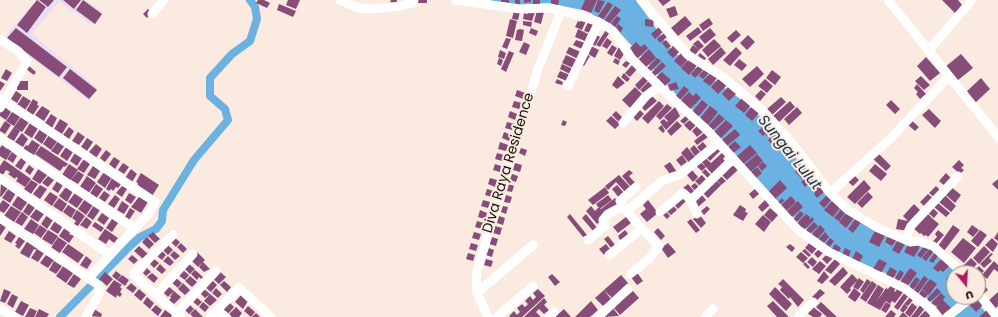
<!DOCTYPE html>
<html>
<head>
<meta charset="utf-8">
<style>
  body { margin:0 }
  #map { position:relative; width:998px; height:317px; overflow:hidden; background:#faeae0; font-family:Poppins,sans-serif }
  canvas { display:block }
  .north { position:absolute; left:946px; top:265px; width:40px; height:40px; box-sizing:border-box; background:#faeae0; border:1px solid #9e938c; border-radius:50%; rotate:162deg; font-size:11px; font-weight:700; line-height:16px; text-align:center; color:#15100d }
  .north::after { content:''; display:block; margin:auto; width:14px; height:18px; background:#ab1c58; clip-path:polygon(50% 0,100% 100%,50% 72%,0 100%) }
</style>
</head>
<body>
<div id="map">
<canvas width="998" height="317"></canvas>
<div class="north">U</div>
</div>
<script>
const c = document.querySelector('canvas').getContext('2d');
c.lineJoin = 'round';
function fill(path, color) {
  c.fillStyle = color;
  c.fill(path, 'evenodd');
}
function poly(rows) {
  const path = new Path2D();
  for (const r of rows) {
    path.moveTo(r[0], r[1]);
    for (let i = 2; i < r.length; i += 2) path.lineTo(r[i], r[i + 1]);
  }
  return path;
}
function trace(path, color, width, dash) {
  c.strokeStyle = color;
  c.lineWidth = width;
  c.lineCap = dash ? 'butt' : 'round';
  c.setLineDash(dash || []);
  c.stroke(path);
}
function label(font, color, halo, rows, align = 'center') {
  c.font = font + ' Poppins,sans-serif';
  c.lineWidth = 4;
  c.setLineDash([]);
  c.textBaseline = 'middle';
  c.strokeStyle = halo;
  c.fillStyle = color;
  for (const [text, x, y, turn = 0] of rows) {
    c.save();
    c.translate(x, y);
    c.rotate((+turn || 0) * Math.PI / 180);
    c.textAlign = isNaN(turn) ? turn : align;
    if (halo) c.strokeText(text, 0, 0);
    c.fillText(text, 0, 0);
    c.restore();
  }
}
const education = poly([
  [36,0,85,0,103,12,94,26,59,2,32,34,98,88,89,101,4,38]
]);
const water = poly([
  [468,0,636,0,672,51,739,98,767,123,829,199,876,230,922,245,935,254,952,267,956,273,954,273,954,297,972,297,990,317,947,317,933,302,906,282,831,250,779,204,715,131,676,94,622,35,588,11,547,3,509,6]
]);
const canal = poly([
  [60,317,129,247,140,237,156,229,162,221,163,210,194,160,228,120,225,109,210,96,210,78,232,54,250,41,257,19,255,7,250,0]
]);
const building = poly([
  [37,0,46,7,27,33,17,25],
  [39,0,54,0,48,7],
  [63,0,81,0,74,9],
  [83,0,102,14,95,24,76,10],
  [258,0,264,0,270,3,267,8,256,3],
  [288,0,300,0,296,9,286,5],
  [391,0,397,0,397,3,390,2],
  [418,0,427,0,427,3,418,3],
  [501,0,509,0,509,3,501,2],
  [515,0,520,0,520,6,515,6],
  [524,0,531,0,531,2,524,3],
  [533,0,540,0,540,4,533,4],
  [551,0,559,0,558,5,551,5],
  [585,0,591,0,586,11,581,9],
  [591,0,597,0,591,13,586,11],
  [598,0,605,1,599,13,594,11],
  [658,0,671,0,663,6],
  [942,0,958,0,963,6,955,13],
  [608,2,613,5,603,20,598,16],
  [279,4,296,11,293,17,277,10],
  [615,6,621,10,609,24,604,21],
  [675,6,678,15,670,18,666,9],
  [148,9,152,12,147,18,143,14],
  [514,10,520,12,518,20,512,19],
  [537,10,544,12,541,24,534,22],
  [528,11,535,12,532,21,523,19,524,13,528,14],
  [617,16,621,19,613,30,609,26],
  [685,16,692,24,678,36,671,28],
  [709,18,713,24,703,31,699,25],
  [510,19,517,21,513,38,506,36],
  [581,19,586,21,582,30,575,27,578,21,580,22],
  [645,19,654,20,653,27,645,26],
  [523,21,532,22,531,27,523,25],
  [588,22,594,24,590,33,584,31],
  [618,24,623,28,619,35,614,31],
  [659,27,663,32,655,39,651,34],
  [698,27,702,32,690,41,686,36],
  [16,28,67,67,59,77,7,38],
  [531,28,538,31,536,36,529,33],
  [710,28,716,35,705,44,699,37],
  [520,29,524,30,522,41,515,40,517,30],
  [578,29,588,34,585,41,575,37],
  [606,30,610,32,600,47,596,45],
  [736,30,741,35,732,43,727,38],
  [664,33,667,37,660,43,657,39],
  [595,34,600,37,595,46,590,43],
  [748,35,755,42,747,50,740,43],
  [506,38,511,39,507,49,502,47],
  [607,38,612,42,607,49,602,46],
  [714,39,721,46,708,57,702,50],
  [576,40,585,43,582,49,573,45],
  [666,40,671,46,667,49,662,43],
  [698,40,704,46,699,50,693,44],
  [524,42,530,45,526,55,519,52],
  [636,42,641,47,644,44,648,48,637,59,629,49],
  [589,45,599,50,595,58,585,52],
  [612,45,617,48,612,56,607,53],
  [693,45,699,50,695,55,689,51],
  [673,46,679,52,673,58,667,52],
  [569,47,581,52,578,59,566,53],
  [619,47,626,51,620,60,614,56],
  [721,47,726,53,713,65,708,59],
  [736,47,742,53,730,66,723,60],
  [649,49,656,58,646,67,638,60],
  [500,50,506,53,504,59,498,57],
  [509,51,514,53,506,72,501,69],
  [584,53,590,56,584,66,579,63],
  [681,53,688,59,681,67,674,61],
  [700,53,706,58,703,62,697,57],
  [961,54,973,68,957,81,945,67],
  [566,55,577,60,573,68,562,63],
  [926,57,940,73,930,81,917,66],
  [499,58,503,60,501,66,497,64],
  [615,58,620,61,618,65,613,62],
  [657,58,661,61,651,71,647,68],
  [689,59,697,65,689,75,681,68],
  [739,59,747,65,742,71,734,65],
  [626,61,630,63,626,68,622,65],
  [662,62,666,66,654,77,651,73],
  [562,64,573,69,570,74,560,69],
  [633,64,638,68,630,77,625,73],
  [699,65,703,70,695,78,691,74],
  [29,66,36,72,34,75,26,69],
  [757,66,764,74,750,87,742,79],
  [705,68,710,72,703,79,699,76],
  [6,69,12,73,7,81,1,78],
  [70,69,97,90,89,99,63,78],
  [772,70,781,77,775,85,766,78],
  [560,71,570,75,567,81,557,77],
  [662,72,671,80,664,87,655,78],
  [624,73,630,79,627,82,621,77],
  [710,73,718,77,710,86,703,81],
  [645,75,649,80,639,90,635,85],
  [618,76,625,83,617,89,612,85],
  [921,76,930,85,924,90,915,81],
  [981,78,990,89,975,103,965,93],
  [557,79,563,82,562,85,555,83],
  [718,79,727,85,718,94,711,87],
  [765,79,773,86,767,93,758,86],
  [650,80,655,85,645,94,640,90],
  [0,81,5,84,0,91],
  [17,81,28,81,28,90,17,90],
  [676,82,679,89,670,91,668,85],
  [917,84,926,94,920,99,916,94,918,92,914,88],
  [684,86,689,90,679,101,675,97],
  [729,86,737,93,729,101,722,94],
  [635,87,643,95,630,108,622,100],
  [517,90,525,93,523,99,515,96],
  [761,90,766,94,760,101,755,96],
  [16,91,22,95,17,103,11,99],
  [689,92,693,96,696,93,701,98,689,110,680,101],
  [651,95,657,101,645,111,640,105],
  [23,96,31,101,25,110,17,105],
  [781,97,786,102,772,115,767,109],
  [742,98,751,105,744,113,735,106],
  [33,99,38,102,37,105,39,106,33,115,26,111],
  [702,100,708,105,698,117,692,112],
  [891,100,900,109,895,114,886,105],
  [514,101,522,103,519,109,512,107],
  [659,101,664,106,656,115,654,113,656,115,648,124,642,118],
  [790,101,795,107,779,122,773,116],
  [667,104,672,108,660,120,656,116],
  [3,106,11,112,6,120,0,116,0,111],
  [42,106,50,111,44,121,35,115],
  [710,106,718,112,708,125,700,118],
  [675,107,680,116,666,130,660,122,662,120,665,124,662,120,664,119,667,122,668,121,664,117],
  [751,107,759,113,752,121,745,115],
  [797,107,802,113,789,125,784,119],
  [639,109,644,114,637,121,632,116],
  [929,109,941,121,935,128,922,115],
  [510,111,517,114,515,120,508,117],
  [616,111,623,118,619,122,612,115],
  [12,112,20,117,14,126,6,121],
  [51,114,57,118,52,128,45,123],
  [719,114,725,119,713,130,708,126],
  [687,115,690,118,684,124,680,121],
  [611,116,620,124,615,129,606,121],
  [21,117,29,122,22,132,14,127],
  [60,119,68,124,62,134,54,129],
  [691,119,697,124,690,131,684,125],
  [563,120,567,122,565,126,561,125],
  [726,120,733,126,721,138,714,132],
  [911,120,919,127,915,131,907,124],
  [5,121,11,125,5,134,0,131,0,129],
  [677,121,682,126,671,136,667,131],
  [507,122,515,124,512,130,505,128],
  [30,123,38,128,32,138,24,133],
  [767,124,773,131,767,136,765,134,763,136,758,131],
  [662,125,665,131,663,133,658,128],
  [697,126,703,132,697,137,692,131],
  [14,127,20,131,14,141,7,137],
  [69,127,74,131,69,139,63,135],
  [40,129,48,134,42,144,34,138],
  [735,129,740,135,727,146,722,140],
  [78,132,85,137,79,145,72,141],
  [504,132,511,135,509,141,502,138],
  [777,132,782,138,773,146,768,140],
  [22,133,28,139,23,147,15,142],
  [704,133,708,137,697,145,694,141],
  [49,135,58,140,51,150,43,144],
  [87,138,93,142,87,151,81,147],
  [32,140,40,145,34,155,23,149,26,145,28,146],
  [58,141,65,145,58,155,51,151],
  [735,141,741,147,732,154,727,148],
  [500,142,508,145,506,151,498,149],
  [703,142,708,148,702,153,697,147],
  [96,144,102,149,96,158,89,152],
  [2,145,7,149,9,147,13,149,6,160,0,156,0,148],
  [694,145,700,152,695,156,690,149],
  [750,145,757,153,742,165,736,157],
  [41,146,68,164,65,167,64,166,60,171,35,154],
  [66,147,73,152,67,161,60,156],
  [687,147,696,158,690,164,681,153],
  [521,148,527,150,525,156,519,153],
  [716,148,720,151,710,161,705,156],
  [106,150,111,154,105,162,100,158],
  [12,152,17,156,13,163,7,159],
  [723,152,726,155,723,159,726,162,713,175,700,160,704,157,711,163],
  [877,152,891,166,886,171,872,158],
  [75,153,82,158,77,166,70,161],
  [497,153,504,155,502,161,495,159],
  [757,154,763,161,749,173,743,166],
  [682,155,687,162,681,166,676,160],
  [114,157,120,161,115,169,109,164],
  [21,158,26,162,21,170,15,166],
  [84,159,90,164,84,173,77,169],
  [4,160,31,179,25,187,16,181,18,178,16,177,15,179,8,174,10,172,6,170,3,175,0,173,0,166],
  [959,160,964,165,961,168,964,170,960,174,952,167],
  [699,161,706,167,702,171,695,165],
  [670,162,677,172,674,174,672,172,670,174,664,166],
  [733,162,739,169,727,180,721,174],
  [763,162,767,166,762,171,758,166],
  [123,163,129,167,124,174,118,170],
  [515,163,522,165,520,172,513,170],
  [69,164,78,170,70,181,62,175],
  [495,164,501,166,500,172,493,170],
  [804,164,811,172,802,179,795,172],
  [875,164,887,174,881,181,869,171],
  [29,165,34,169,30,175,25,171],
  [93,166,100,171,95,179,87,175],
  [757,167,762,173,755,179,750,173],
  [39,168,48,174,40,184,32,179],
  [131,169,137,174,132,182,125,178],
  [705,169,712,176,709,179,702,172],
  [629,170,633,173,629,176,637,185,632,188,622,176],
  [692,170,698,177,693,182,687,175],
  [78,171,84,175,78,184,71,180],
  [104,172,112,177,105,188,97,182],
  [141,173,159,185,152,196,137,186,138,183,136,182],
  [811,173,815,178,805,187,801,182],
  [946,173,952,179,945,186,939,181],
  [512,174,518,176,516,182,510,180],
  [853,174,859,180,853,186,847,181],
  [619,175,632,189,626,193,616,182,608,190,605,186],
  [702,175,707,181,701,187,695,181],
  [720,175,726,181,721,185,716,179],
  [48,176,54,180,48,187,42,183],
  [87,176,96,183,88,194,79,188],
  [112,178,121,184,118,188,116,187,113,191,111,189,109,191,106,189],
  [490,178,497,180,495,187,488,184],
  [998,179,998,190,992,184],
  [31,180,38,184,31,194,24,189],
  [716,180,721,185,708,198,702,192],
  [780,180,787,188,774,200,767,193],
  [814,180,817,183,812,188,809,185],
  [864,180,871,188,855,204,847,197],
  [57,181,63,185,58,193,52,189],
  [1,183,8,188,1,197,0,196],
  [695,183,700,188,696,192,691,186],
  [96,184,103,189,96,199,89,195],
  [509,184,514,186,512,192,507,191],
  [688,184,695,192,691,196,683,188],
  [818,184,821,188,815,193,812,189],
  [40,185,47,189,40,199,33,194],
  [617,185,625,194,620,199,612,189],
  [122,186,127,189,122,197,116,193],
  [936,186,940,190,934,197,929,193],
  [950,186,961,195,955,203,946,195],
  [66,187,73,191,67,202,59,196],
  [605,187,609,193,593,205,588,200],
  [9,188,16,193,10,203,2,198],
  [756,188,760,193,753,199,749,194],
  [821,188,824,192,817,198,814,194],
  [487,189,494,191,492,197,485,195],
  [104,191,110,195,105,202,99,198],
  [50,192,58,197,52,206,44,200],
  [868,192,873,197,862,208,857,203],
  [75,193,84,198,77,208,68,202],
  [129,193,136,197,131,204,125,200],
  [19,194,29,200,21,211,12,205],
  [701,194,706,200,698,207,693,201],
  [928,194,934,199,926,208,920,202],
  [115,195,120,199,114,208,108,204],
  [506,195,512,197,510,203,504,202],
  [608,195,612,200,601,208,598,207,596,204],
  [827,195,831,200,824,208,819,203],
  [945,195,956,206,951,212,939,202],
  [681,196,686,201,678,209,673,203],
  [791,196,796,202,786,211,781,205],
  [139,197,148,202,141,213,131,207],
  [59,198,67,204,62,212,53,206],
  [615,198,620,204,597,224,586,211,591,206,595,211,599,207,601,209],
  [782,198,784,201,779,205,777,203],
  [85,199,93,205,86,215,78,209],
  [3,200,10,205,4,213,0,211,0,204],
  [483,200,490,202,488,208,481,206],
  [648,200,658,213,647,222,640,214,646,209,643,205],
  [765,200,770,205,762,212,758,207],
  [122,201,129,206,124,214,117,210],
  [798,201,803,207,791,218,786,212],
  [832,201,840,208,833,217,824,210],
  [29,202,36,206,29,216,23,212],
  [671,203,677,210,671,215,665,209],
  [938,203,950,213,946,217,934,207],
  [914,204,923,213,908,231,896,229,898,219,908,221,903,216],
  [68,205,76,210,71,218,63,212],
  [94,205,100,210,93,220,87,216],
  [740,205,746,209,745,212,748,213,743,221,733,215],
  [11,206,21,212,14,222,4,216],
  [503,206,508,207,506,214,501,212],
  [707,206,710,209,704,215,701,211],
  [931,206,938,213,934,218,926,211],
  [130,208,135,211,129,220,125,217],
  [770,208,778,215,772,222,764,215],
  [36,209,44,214,38,222,30,217],
  [841,209,846,212,839,221,834,218],
  [77,210,85,216,78,226,74,224,76,221,72,218],
  [480,210,487,213,485,219,478,217],
  [665,210,670,216,667,219,661,213],
  [800,211,804,214,795,224,792,221],
  [22,212,28,217,22,226,15,222],
  [847,212,854,218,846,228,839,222],
  [926,212,933,219,920,234,912,227],
  [102,213,109,218,104,225,97,220],
  [570,214,587,235,583,237,567,217],
  [586,214,598,229,594,232,582,218],
  [699,214,706,223,701,228,693,219],
  [806,214,810,217,809,220,812,217,814,220,803,231,796,224],
  [47,215,53,220,47,229,41,224],
  [763,215,771,222,764,232,755,224],
  [499,216,505,218,503,225,497,223],
  [86,217,92,222,87,229,80,225],
  [626,217,631,223,618,233,613,227],
  [857,217,862,221,853,233,848,229],
  [31,219,39,225,33,234,24,229],
  [112,219,118,223,112,232,106,228],
  [691,219,700,230,696,233,687,222],
  [933,219,939,224,928,237,926,235,924,236,921,233],
  [55,221,63,226,58,234,50,229],
  [477,221,484,223,482,229,475,227],
  [95,222,104,228,101,232,92,226],
  [814,222,818,226,809,235,805,231],
  [0,223,6,227,0,236],
  [40,225,47,230,41,238,34,233],
  [820,225,825,230,816,241,810,236],
  [953,225,960,230,944,251,938,246],
  [972,225,979,230,973,237,967,232],
  [495,226,502,228,500,235,493,233],
  [65,227,71,231,69,234,74,236,69,243,59,236],
  [658,228,665,236,661,240,654,232],
  [105,229,118,238,114,243,109,239,106,244,98,239],
  [876,229,886,234,879,247,869,242],
  [48,230,58,236,52,245,42,239],
  [625,230,629,235,620,240,618,236],
  [938,230,944,235,935,245,932,242,937,237,935,234],
  [980,230,987,235,978,247,971,241],
  [9,231,16,236,11,243,4,239],
  [153,232,160,239,155,243,148,236],
  [474,232,481,234,479,240,472,238],
  [825,232,829,237,822,245,817,241],
  [998,232,998,241,994,238],
  [889,234,897,239,892,246,885,242],
  [608,236,616,246,612,249,604,239],
  [19,237,25,241,19,249,15,246,17,244,15,243],
  [58,237,67,243,59,254,51,248],
  [147,237,154,244,149,249,142,242],
  [492,237,498,239,496,246,489,244],
  [175,238,180,242,176,247,171,242],
  [830,238,834,241,828,249,824,246],
  [899,238,906,242,899,254,892,250],
  [963,238,976,248,964,263,951,252],
  [992,238,998,244,993,252,985,245],
  [28,240,38,247,36,250,34,249,29,258,20,253],
  [810,242,817,248,812,254,805,248],
  [181,243,187,249,183,253,177,247],
  [471,243,478,245,476,251,469,249],
  [668,243,676,252,668,258,661,248],
  [68,244,84,255,78,263,62,252],
  [606,244,610,249,604,255,599,249],
  [790,244,795,248,792,252,786,247],
  [835,244,841,248,838,253,832,249],
  [926,244,930,247,921,258,917,255],
  [168,245,173,250,168,255,163,250],
  [908,245,921,245,914,257,904,252],
  [139,246,148,254,143,259,134,251],
  [984,246,990,252,979,264,973,258],
  [931,247,935,250,926,261,922,258],
  [489,248,494,250,492,257,486,255],
  [845,248,851,251,848,258,842,255],
  [37,249,44,253,38,262,31,258],
  [805,249,811,255,809,257,802,251],
  [819,249,823,253,818,258,814,254],
  [162,251,166,255,162,260,157,256],
  [174,251,180,256,175,260,170,255],
  [856,251,863,256,859,263,852,259],
  [936,251,940,253,933,263,929,261],
  [197,252,205,260,198,267,190,259],
  [801,252,808,258,803,263,796,257],
  [468,253,475,255,473,261,466,259],
  [828,253,833,258,827,264,822,259],
  [991,253,993,254,989,258,992,261,984,268,980,264],
  [46,255,54,260,48,268,40,263],
  [132,255,138,260,134,264,128,259],
  [86,256,92,261,87,269,80,265],
  [168,256,174,262,170,266,163,261],
  [812,257,817,262,813,267,807,262],
  [943,257,951,264,943,272,940,270,938,272,933,268],
  [971,258,977,264,968,273,964,273,960,269],
  [154,259,159,263,154,268,150,264],
  [486,259,493,261,491,267,484,265],
  [835,259,840,264,831,274,825,270],
  [879,259,887,263,881,273,873,269],
  [54,261,62,266,56,274,49,270],
  [820,261,826,266,819,274,812,269],
  [994,261,998,265,998,272,994,269,987,279,982,275],
  [203,262,210,269,204,272,199,267],
  [805,262,810,267,808,269,803,264],
  [160,264,166,270,162,274,156,269],
  [189,264,195,269,190,274,184,268],
  [64,265,74,272,66,283,56,276],
  [979,266,984,271,978,277,978,273,972,273],
  [843,267,848,273,835,286,829,281],
  [890,267,897,271,893,279,886,275],
  [147,268,151,272,146,276,143,273],
  [910,268,917,273,907,287,900,282],
  [956,269,957,273,954,273,954,276,948,282,946,279],
  [183,270,189,275,185,280,178,275],
  [195,270,203,277,201,279,199,277,197,280,191,274],
  [900,270,904,273,898,283,894,280],
  [116,271,121,275,117,280,112,276],
  [636,271,643,281,637,285,630,276],
  [824,271,829,277,822,284,817,281],
  [105,272,113,279,107,286,99,279],
  [220,272,226,277,219,284,213,279],
  [152,273,158,278,154,283,147,277],
  [74,274,81,279,74,288,67,284],
  [552,274,560,282,555,286,548,277],
  [852,274,858,280,850,288,851,290,847,294,840,287],
  [122,275,129,280,125,286,117,280],
  [621,275,628,283,612,298,604,290],
  [190,276,197,282,192,287,185,281],
  [924,276,928,279,917,295,912,292],
  [982,276,986,281,978,288,978,280],
  [916,277,920,280,912,291,908,288],
  [176,278,182,283,178,288,172,283],
  [859,278,864,282,858,290,853,287],
  [954,278,954,287,949,282],
  [783,279,804,300,798,307,790,297,789,299,780,290,782,287,778,284],
  [867,279,871,282,863,293,860,290],
  [930,279,937,284,929,295,922,289],
  [114,280,122,285,120,287,122,289,120,292,122,294,120,297,117,295,116,298,106,291],
  [212,280,217,285,211,292,205,287],
  [224,281,231,287,227,292,220,285],
  [872,281,877,285,866,302,860,298],
  [131,283,137,288,133,293,126,288],
  [183,283,190,290,185,295,178,289],
  [892,284,897,287,894,291,895,292,898,288,904,291,895,303,892,301,890,304,886,301,880,310,867,303,878,285,884,289,877,301,886,288,888,289],
  [984,285,988,290,982,295,978,290],
  [168,286,174,291,168,297,163,292],
  [775,287,792,304,786,311,769,294],
  [216,288,222,294,218,298,212,293],
  [854,288,861,294,855,302,848,297],
  [937,288,941,292,930,302,927,299],
  [4,289,11,292,5,303,0,301],
  [139,289,146,295,141,301,134,295],
  [204,289,210,294,205,298,200,293],
  [538,289,545,296,522,317,510,317,509,316,514,311,517,315,520,312,517,308,522,304,525,307,528,304,525,301,530,296,533,300,536,297,533,293],
  [820,289,825,293,816,301,812,297],
  [604,290,611,299,603,306,595,298],
  [922,290,928,294,923,301,917,296],
  [174,291,181,297,174,304,169,300,171,298,170,297],
  [633,291,639,298,620,315,613,307],
  [905,292,909,295,898,310,894,307],
  [998,292,998,306,995,309,988,301],
  [941,293,945,297,943,300,952,309,943,316,936,307,939,304,936,306,931,303],
  [12,294,18,297,13,308,7,304],
  [210,294,217,300,210,306,204,301],
  [241,295,248,301,243,309,235,302],
  [147,297,154,303,150,309,143,303],
  [196,297,202,302,198,306,192,301],
  [910,297,913,300,908,306,904,304],
  [976,297,983,305,976,312,968,303],
  [544,298,547,302,544,305,549,310,544,314,539,309,536,312,541,317,524,317],
  [21,301,29,305,23,316,15,312],
  [591,301,598,310,590,317,575,317],
  [773,301,788,316,788,317,777,317,767,306],
  [203,302,209,307,205,312,199,307],
  [229,302,234,307,228,314,223,309],
  [821,302,837,317,827,317,816,307],
  [886,302,891,305,886,313,881,310],
  [912,303,917,307,910,317,905,313],
  [189,304,194,309,189,314,184,309],
  [904,304,908,307,903,313,900,310],
  [921,304,926,307,918,317,911,317],
  [156,305,162,310,158,316,151,310],
  [248,306,255,312,251,317,244,311],
  [812,306,822,314,820,317,813,317,807,313],
  [236,307,242,313,239,317,232,317,229,314],
  [30,308,37,311,34,317,25,317],
  [613,308,619,316,604,317],
  [39,309,49,314,47,317,35,317],
  [94,309,102,314,101,317,90,316],
  [195,309,203,317,193,317,190,314],
  [564,309,571,317,555,317],
  [165,310,172,315,171,317,160,317],
  [891,310,896,314,894,317,885,317],
  [926,310,931,314,929,317,919,317],
  [987,310,992,317,979,317],
  [903,312,908,317,899,317],
  [256,313,260,317,252,317]
]);
const minor = poly([
  [340,0,359,8,371,9,394,7,413,3,414,0],
  [456,0,520,9,550,8,567,12,599,22,609,28,614,32,632,59,661,88,708,131,798,230,829,252,904,288,925,304,938,317],
  [641,0,688,55,723,77,764,112,792,143,830,193,848,210,878,228,910,242,918,241,933,246,963,273],
  [888,0,998,137],
  [152,14,164,0],
  [0,39,18,51,27,61,0,108],
  [928,51,972,0],
  [568,86,599,22],
  [0,98,155,202,150,212,89,278],
  [623,123,646,96,659,86],
  [0,138,134,228],
  [0,178,110,255],
  [830,193,892,137,948,77],
  [690,199,697,214],
  [623,206,620,201,636,187],
  [660,212,683,193,690,199,694,197,733,159],
  [0,218,97,284,99,288,99,294,86,317],
  [173,235,134,273,135,276,181,317],
  [905,239,911,226,958,176],
  [588,240,605,226,603,220,608,214,623,206,627,211],
  [609,255,640,230,640,227,627,211,662,181,681,174,718,143],
  [630,274,648,260,659,246,640,227],
  [477,293,533,245],
  [978,293,997,317],
  [156,295,193,254],
  [0,309,15,317],
  [217,310,226,317],
  [177,313,216,271],
  [210,317,239,288,271,317],
  [488,317,476,290,477,271,538,69,561,11],
  [497,317,533,286],
  [549,317,554,312],
  [598,317,628,289],
  [705,317,713,309],
  [798,317,813,302],
  [947,317,972,297]
]);
const streetNames = [
  ["Diva Raya Residence",509,163,-73]
];
const waterNames = [
  ["Sungai Lulut",789,153,51]
];
fill(education, '#ebdef2');
fill(water, '#6bb1e1');
trace(canal, '#6bb1e1', 8);
fill(building, '#874c78');
trace(minor, '#fff', 9);
label('14px', '#15100d', '#faeae0', streetNames);
label('italic 15px', '#133246', '#faeae0', waterNames);
</script>
</body>
</html>
